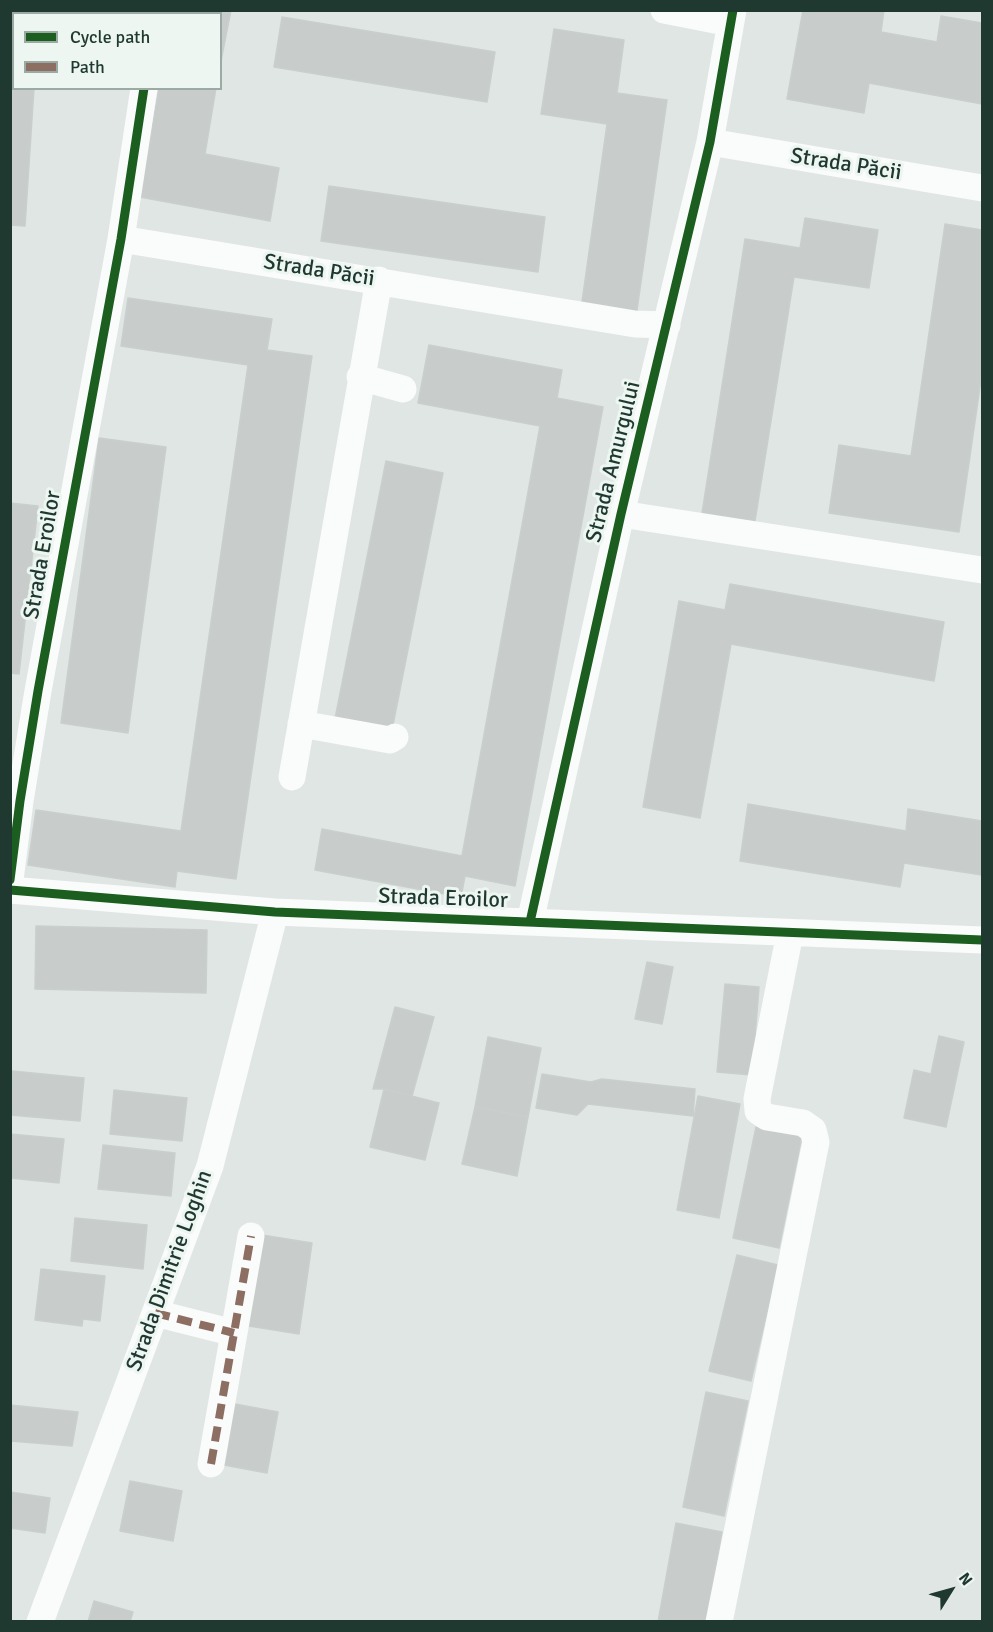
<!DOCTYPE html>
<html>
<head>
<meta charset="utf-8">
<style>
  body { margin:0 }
  #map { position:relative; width:993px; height:1632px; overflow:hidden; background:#e0e6e3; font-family:Signika,sans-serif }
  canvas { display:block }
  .frame { position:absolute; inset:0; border:12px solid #1f3830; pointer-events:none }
  .legend { position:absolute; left:12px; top:12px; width:210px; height:78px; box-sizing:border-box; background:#edf6f1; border:2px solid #9baaa4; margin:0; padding:8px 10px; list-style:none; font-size:18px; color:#1f3830 }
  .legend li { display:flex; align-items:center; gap:12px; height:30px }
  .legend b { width:30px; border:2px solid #9baaa4 }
  .north { position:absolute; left:921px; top:1560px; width:60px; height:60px; -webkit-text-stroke:4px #edf6f1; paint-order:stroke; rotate:53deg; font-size:16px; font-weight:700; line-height:24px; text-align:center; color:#1f3830 }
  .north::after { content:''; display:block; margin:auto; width:21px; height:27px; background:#1f3830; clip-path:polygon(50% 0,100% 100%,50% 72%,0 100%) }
</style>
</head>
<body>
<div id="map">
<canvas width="993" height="1632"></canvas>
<div class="frame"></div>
<ul class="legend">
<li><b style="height:8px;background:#1b5e20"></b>Cycle path</li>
<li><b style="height:8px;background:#8d6e63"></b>Path</li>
</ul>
<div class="north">N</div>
</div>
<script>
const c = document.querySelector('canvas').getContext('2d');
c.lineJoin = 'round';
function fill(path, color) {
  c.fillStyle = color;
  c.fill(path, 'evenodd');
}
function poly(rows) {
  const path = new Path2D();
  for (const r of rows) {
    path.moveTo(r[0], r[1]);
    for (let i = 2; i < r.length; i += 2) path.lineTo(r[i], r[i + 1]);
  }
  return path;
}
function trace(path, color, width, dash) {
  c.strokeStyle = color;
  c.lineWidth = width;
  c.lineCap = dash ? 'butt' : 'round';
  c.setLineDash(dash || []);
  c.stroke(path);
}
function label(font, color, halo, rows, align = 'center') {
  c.font = font + ' Signika,sans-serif';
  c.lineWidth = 6;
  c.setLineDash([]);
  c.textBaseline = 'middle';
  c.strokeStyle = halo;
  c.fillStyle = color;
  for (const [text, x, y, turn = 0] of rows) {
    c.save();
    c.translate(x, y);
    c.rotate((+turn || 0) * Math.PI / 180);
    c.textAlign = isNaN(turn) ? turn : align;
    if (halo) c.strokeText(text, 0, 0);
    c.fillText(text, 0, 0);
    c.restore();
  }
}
const building = poly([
  [173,10,231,10,220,66,220,14,173,14,173,10],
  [803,10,884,10,881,32,937,42,941,16,982,23,982,104,869,83,864,113,787,99,803,10],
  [282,17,495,52,487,102,274,67,282,17],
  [554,29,624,40,617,93,667,100,635,324,580,316,607,124,541,114,554,29],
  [10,79,14,79,14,88,34,88,25,226,10,225,10,79],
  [159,88,216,88,205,154,279,168,270,221,140,197,159,88],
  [329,186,545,217,538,272,321,241,329,186],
  [805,218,878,230,869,288,794,277,755,521,702,513,745,239,800,248,805,218],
  [945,224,982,230,982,373,959,532,829,513,839,445,911,456,945,224],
  [128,298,272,319,267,350,312,356,236,879,177,871,175,887,28,865,36,810,181,831,248,365,121,346,128,298],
  [429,345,562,370,557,398,603,407,515,886,465,876,461,897,315,870,322,829,462,856,540,426,418,403,429,345],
  [99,438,166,447,128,733,61,723,99,438],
  [386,461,443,473,390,740,333,729,386,461],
  [10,503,38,506,19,674,10,673,10,503],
  [730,584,944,622,934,681,731,644,700,818,643,807,679,601,725,610,730,584],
  [748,804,906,831,908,809,982,821,982,875,904,863,900,887,740,861,748,804],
  [36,926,207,930,206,993,35,989,36,926],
  [647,962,673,967,662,1024,635,1019,647,962],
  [725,984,759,987,752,1075,717,1072,725,984],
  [395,1007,434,1017,412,1096,384,1089,373,1089,395,1007],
  [939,1036,964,1042,946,1127,904,1118,914,1070,931,1074,939,1036],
  [488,1037,541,1048,528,1117,475,1107,488,1037],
  [12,1071,84,1078,80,1121,10,1115,12,1071],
  [542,1074,591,1082,602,1079,695,1089,693,1116,588,1104,577,1115,536,1108,542,1074],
  [384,1089,439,1103,425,1160,370,1147,384,1089],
  [114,1090,187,1098,182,1141,110,1134,114,1090],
  [698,1096,740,1104,719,1218,677,1210,698,1096],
  [475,1107,528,1117,517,1176,462,1164,475,1107],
  [756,1127,802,1136,779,1248,733,1238,756,1127],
  [10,1134,64,1139,59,1183,10,1178,10,1134],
  [103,1145,175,1153,171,1196,98,1189,103,1145],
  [75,1218,147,1225,143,1269,71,1261,75,1218],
  [262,1235,312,1243,299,1334,249,1326,262,1235],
  [737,1255,778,1265,751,1381,709,1371,737,1255],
  [41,1269,105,1276,100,1321,83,1319,82,1326,35,1320,41,1269],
  [706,1392,748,1401,724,1516,683,1507,706,1392],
  [235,1404,278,1412,267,1473,224,1465,235,1404],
  [10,1405,78,1412,72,1446,10,1441,10,1405],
  [130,1481,182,1491,173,1541,120,1531,130,1481],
  [10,1492,50,1498,45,1533,10,1528,10,1492],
  [676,1523,722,1532,706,1622,658,1622,676,1523],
  [94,1601,133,1612,130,1622,88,1622,94,1601]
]);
const street = poly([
  [664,10,730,23],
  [155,14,156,10],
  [710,142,982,188],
  [121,239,635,324,667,325],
  [360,377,403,389],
  [621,514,982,570],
  [301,724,390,740,395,737],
  [292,777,379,280],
  [10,880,20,801,38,691,121,239,144,88],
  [10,890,275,912,982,940],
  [530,922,621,514,710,142,733,10],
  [155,1313,234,1333],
  [211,1464,251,1236],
  [40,1622,210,1166,275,912],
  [719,1622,816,1142,813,1130,803,1123,767,1117,758,1111,757,1099,790,933]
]);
const quiet = poly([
  [155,1313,234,1333],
  [211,1464,251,1236]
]);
const cycleway = poly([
  [10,880,20,801,38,691,121,239,144,88],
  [10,890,275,912,982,940],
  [530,922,621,514,710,142,733,10]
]);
const streetNames = [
  ["Strada Păcii",846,165,9],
  ["Strada Păcii",319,271,9],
  ["Strada Amurgului",614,462,-76],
  ["Strada Eroilor",43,555,-80],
  ["Strada Eroilor",443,899,2],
  ["Strada Dimitrie Loghin",170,1271,-70]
];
fill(building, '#c8cdcb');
trace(building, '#c9cfcc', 1.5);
trace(street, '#fafbfb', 27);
trace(quiet, '#8d6e63', 8, [15, 8]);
trace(cycleway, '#1b5e20', 9);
label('22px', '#1f3830', '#edf6f1', streetNames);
</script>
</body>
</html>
